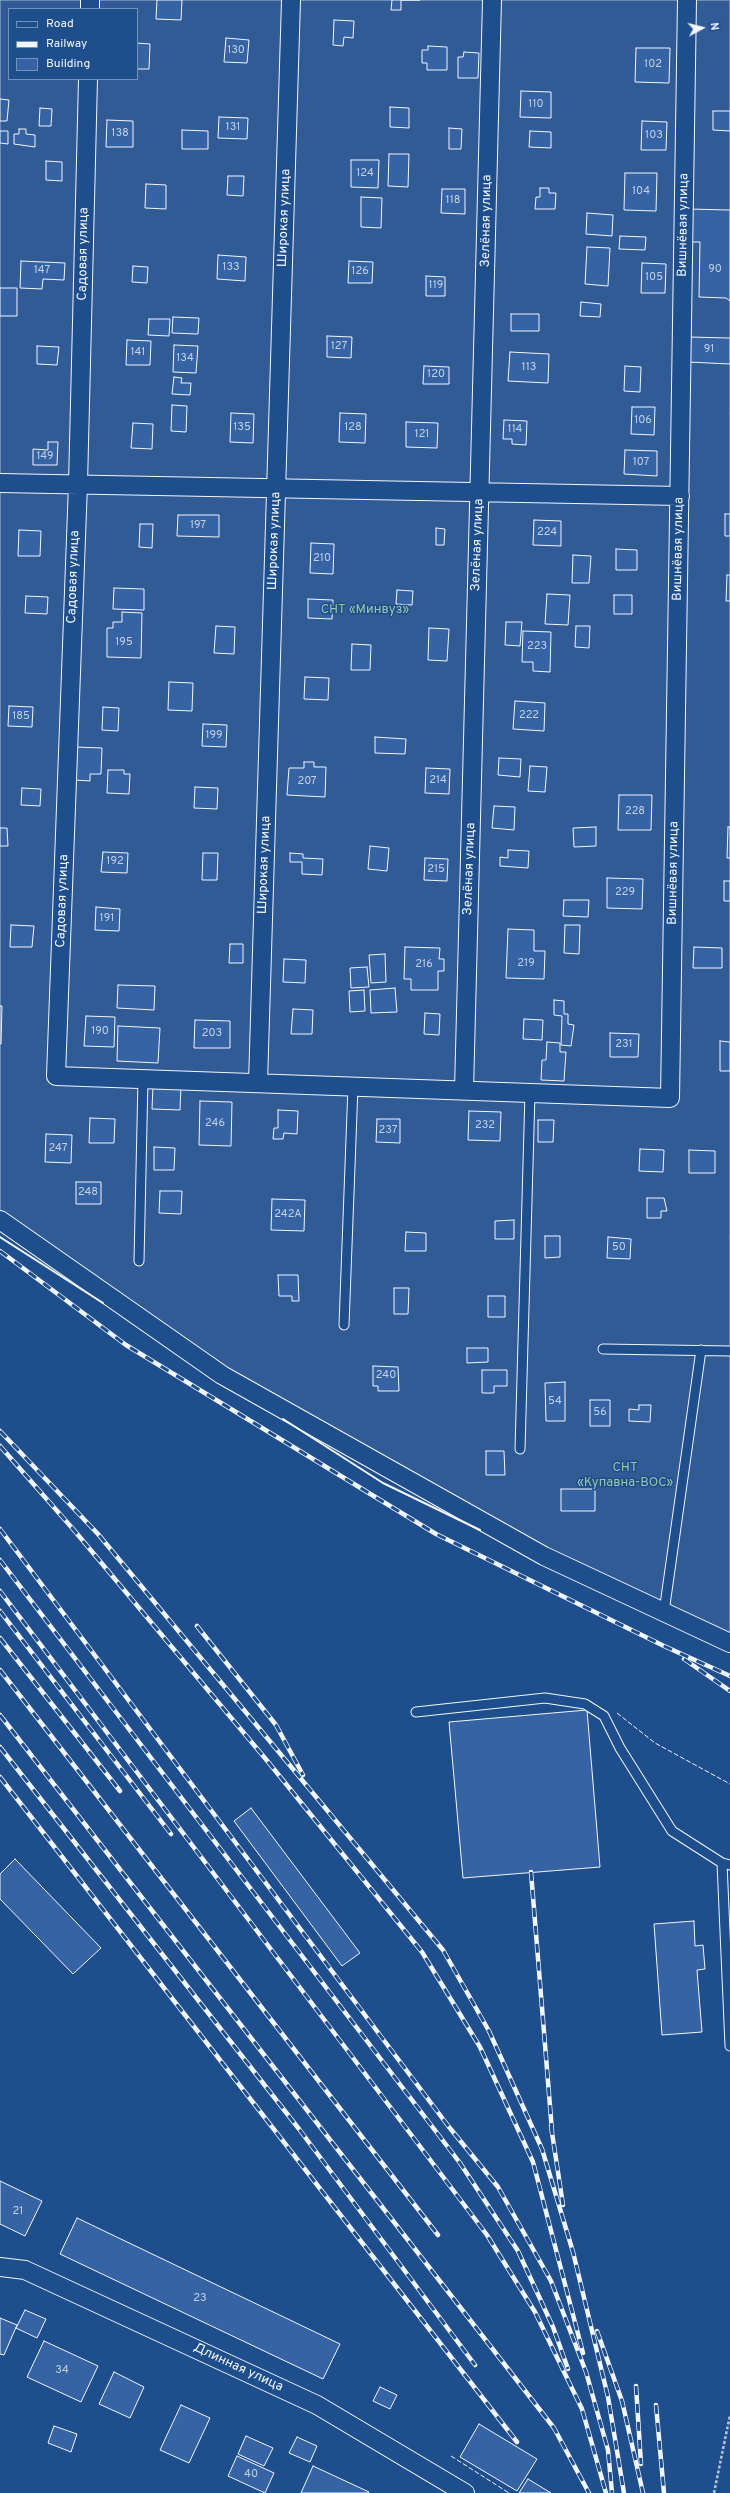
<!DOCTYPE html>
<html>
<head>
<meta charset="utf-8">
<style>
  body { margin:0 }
  #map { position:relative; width:730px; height:2493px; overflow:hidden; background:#1f4e8c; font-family:Overpass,sans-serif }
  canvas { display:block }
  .legend { position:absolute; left:8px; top:8px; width:130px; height:72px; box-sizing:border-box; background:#1f4e8c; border:1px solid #7391ba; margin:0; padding:5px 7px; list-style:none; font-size:12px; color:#f2f6ff }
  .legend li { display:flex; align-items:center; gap:8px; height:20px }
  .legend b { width:20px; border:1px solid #7391ba }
  .north { position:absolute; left:682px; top:8px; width:40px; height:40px; -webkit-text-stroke:3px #1f4e8c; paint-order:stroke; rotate:83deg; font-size:11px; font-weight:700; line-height:16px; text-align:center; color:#f2f6ff }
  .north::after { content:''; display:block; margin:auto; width:14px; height:18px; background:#f2f6ff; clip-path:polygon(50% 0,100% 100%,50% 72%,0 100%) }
</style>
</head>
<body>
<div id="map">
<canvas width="730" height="2493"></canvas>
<ul class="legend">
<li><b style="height:5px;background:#1f4e8c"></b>Road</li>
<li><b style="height:5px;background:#f2f6ff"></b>Railway</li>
<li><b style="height:11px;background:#3563a3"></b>Building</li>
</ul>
<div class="north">N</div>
</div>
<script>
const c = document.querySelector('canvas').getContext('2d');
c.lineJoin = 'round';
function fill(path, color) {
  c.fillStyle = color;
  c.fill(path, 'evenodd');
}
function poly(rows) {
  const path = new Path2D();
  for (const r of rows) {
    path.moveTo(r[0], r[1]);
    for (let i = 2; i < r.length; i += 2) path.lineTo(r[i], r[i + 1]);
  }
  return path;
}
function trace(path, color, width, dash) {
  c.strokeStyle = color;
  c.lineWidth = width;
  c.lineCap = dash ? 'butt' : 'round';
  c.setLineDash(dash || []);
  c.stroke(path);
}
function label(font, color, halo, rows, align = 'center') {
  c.font = font + ' Overpass,sans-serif';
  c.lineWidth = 3;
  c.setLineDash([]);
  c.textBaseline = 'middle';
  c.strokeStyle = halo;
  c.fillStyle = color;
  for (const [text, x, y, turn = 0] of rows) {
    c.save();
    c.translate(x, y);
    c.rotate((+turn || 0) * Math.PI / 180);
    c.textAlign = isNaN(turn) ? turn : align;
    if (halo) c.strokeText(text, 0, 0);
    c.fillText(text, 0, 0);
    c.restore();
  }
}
const built = poly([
  [0,0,730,0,730,1643,544,1556,222,1375,0,1220,0,0],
  [9,9,137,9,137,79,9,79,9,9]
]);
const building = poly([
  [157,0,182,0,181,20,156,19,157,0],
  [392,0,420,0,401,0,401,10,391,10,392,0],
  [334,20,354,21,353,38,344,37,343,46,333,45,334,20],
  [226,38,249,40,247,63,224,62,226,38],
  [137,43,150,44,149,69,137,69,137,43],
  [428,46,447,47,447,70,427,70,427,63,422,63,422,50,428,50,428,46],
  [636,48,670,48,669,83,635,82,636,48],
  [464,52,479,53,478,78,458,78,458,57,463,57,464,52],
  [521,91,551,92,551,118,520,117,521,91],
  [0,99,9,100,7,121,0,121,0,99],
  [390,107,409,108,409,128,390,127,390,107],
  [40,108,52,109,51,126,39,126,40,108],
  [713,111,730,111,730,131,713,130,713,111],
  [219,117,248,118,247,139,218,138,219,117],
  [107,120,133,121,133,147,106,147,107,120],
  [642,121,667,122,666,150,641,150,642,121],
  [449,128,462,129,461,149,449,149,449,128],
  [19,129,26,129,26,134,35,135,35,147,14,144,14,134,19,134,19,129],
  [182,130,208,131,208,149,182,149,182,130],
  [0,131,8,131,8,144,0,143,0,131],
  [530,131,551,132,551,148,529,147,530,131],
  [389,154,409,154,408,187,388,186,389,154],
  [351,160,379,160,378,188,351,187,351,160],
  [46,161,62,162,62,181,46,180,46,161],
  [625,173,657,173,656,211,624,210,625,173],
  [228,176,244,176,243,196,227,195,228,176],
  [146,184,166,185,166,209,145,208,146,184],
  [540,188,549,188,549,193,556,193,555,209,535,209,536,197,540,197,540,188],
  [442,189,465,189,465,214,441,213,442,189],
  [361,197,382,198,381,228,361,227,361,197],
  [687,209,730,210,730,301,726,298,699,297,700,242,686,242,687,209],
  [587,213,613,215,612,236,586,234,587,213],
  [620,236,646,237,645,250,619,249,620,236],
  [587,247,610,248,608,286,585,284,587,247],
  [218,255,246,257,245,281,217,279,218,255],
  [21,261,65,263,64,280,43,279,42,289,20,288,21,261],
  [349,261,373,262,372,283,348,283,349,261],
  [642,263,666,264,665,293,641,293,642,263],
  [133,266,148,267,147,283,132,282,133,266],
  [426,276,445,277,445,296,426,296,426,276],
  [0,288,17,288,17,316,0,316,0,288],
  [581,302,601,304,600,317,580,316,581,302],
  [511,314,539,314,539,331,511,331,511,314],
  [173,317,199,318,198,334,172,333,173,317],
  [149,319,170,319,169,336,148,335,149,319],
  [327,336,352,337,351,358,327,357,327,336],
  [688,337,730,338,730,364,688,362,688,337],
  [127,340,151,341,150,365,126,365,127,340],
  [174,345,198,346,196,373,173,372,174,345],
  [37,346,59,347,57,365,37,364,37,346],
  [510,352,549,354,548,383,508,381,510,352],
  [424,366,449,367,449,384,423,384,424,366],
  [625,366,641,367,640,392,624,391,625,366],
  [174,377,182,378,181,383,191,383,190,395,172,394,174,377],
  [172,405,187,406,186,432,171,431,172,405],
  [632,407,655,407,654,435,631,434,632,407],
  [231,413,254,414,253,443,230,442,231,413],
  [340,413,366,414,365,443,339,442,340,413],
  [504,420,527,421,526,445,512,444,512,439,503,439,504,420],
  [406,422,438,423,437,448,406,447,406,422],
  [133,423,153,424,152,449,131,448,133,423],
  [48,442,58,442,57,465,33,465,33,449,48,450,48,442],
  [625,450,657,451,657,476,624,474,625,450],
  [725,514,730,514,730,536,725,536,725,514],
  [178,515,219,515,219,537,177,536,178,515],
  [534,520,561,521,561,546,533,545,534,520],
  [140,524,153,524,152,548,139,547,140,524],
  [436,528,445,529,444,545,436,545,436,528],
  [19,530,41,531,40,556,18,556,19,530],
  [311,543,334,544,333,574,310,573,311,543],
  [616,549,637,550,637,570,616,570,616,549],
  [573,555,591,556,589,583,572,583,573,555],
  [727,575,730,575,730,601,726,601,727,575],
  [114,588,144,589,144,610,113,609,114,588],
  [397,590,413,591,412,605,396,604,397,590],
  [547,594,570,595,568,625,545,624,547,594],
  [614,595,632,595,632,614,614,614,614,595],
  [26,596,48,597,47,614,25,613,26,596],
  [308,599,333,600,332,619,308,618,308,599],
  [122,612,142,613,141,658,107,657,107,628,113,628,113,622,122,622,122,612],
  [506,622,522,622,520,646,505,645,506,622],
  [216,626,235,627,234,654,214,653,216,626],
  [576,626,590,626,589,648,575,647,576,626],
  [429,628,449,629,447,661,428,660,429,628],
  [523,631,551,632,550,672,533,671,533,662,522,662,523,631],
  [352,644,371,645,370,670,351,670,352,644],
  [305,677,329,678,328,700,304,699,305,677],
  [169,682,193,683,192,711,168,710,169,682],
  [515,701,545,703,544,731,513,729,515,701],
  [9,706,33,707,32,727,8,726,9,706],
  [103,707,119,708,118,731,102,730,103,707],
  [203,724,227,725,226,747,202,746,203,724],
  [375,737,406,739,405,754,375,753,375,737],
  [76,747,102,748,101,774,90,774,90,781,75,780,76,747],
  [499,758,521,759,520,777,498,775,499,758],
  [304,762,314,762,314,767,326,767,325,797,287,795,289,768,304,768,304,762],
  [530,766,547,767,545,792,528,791,530,766],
  [426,768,450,769,449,794,425,793,426,768],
  [108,770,124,770,124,774,130,774,129,794,107,793,108,770],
  [195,787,218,788,217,809,194,808,195,787],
  [22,788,41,789,40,806,21,805,22,788],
  [619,795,652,795,651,830,618,830,619,795],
  [494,806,515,807,514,830,492,828,494,806],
  [596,827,596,846,574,847,573,828,596,827],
  [728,827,730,827,730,858,727,858,728,827],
  [0,828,7,828,8,846,0,846,0,828],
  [370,846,389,848,387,871,368,869,370,846],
  [508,850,529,851,528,868,500,866,500,857,508,858,508,850],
  [103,852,128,853,127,873,101,872,103,852],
  [203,853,218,853,217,880,202,880,203,853],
  [290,853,303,854,303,858,323,859,322,875,302,874,302,862,290,862,290,853],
  [425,858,448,859,447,881,424,880,425,858],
  [607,878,643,879,642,909,607,908,607,878],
  [724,881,730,881,730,901,724,901,724,881],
  [564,900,589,900,588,917,563,916,564,900],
  [96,907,120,909,119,931,95,930,96,907],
  [11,925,34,926,32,947,10,947,11,925],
  [565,925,580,925,579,954,564,953,565,925],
  [508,929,534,930,534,951,545,951,544,979,506,978,508,929],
  [230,944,243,944,243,963,229,963,230,944],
  [405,947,440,948,439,959,444,959,444,971,438,971,438,990,411,990,411,979,404,979,405,947],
  [694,947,722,948,722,968,693,968,694,947],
  [385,954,386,982,371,983,369,955,385,954],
  [284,959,306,960,305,983,283,982,284,959],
  [367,967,369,987,351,988,350,968,367,967],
  [118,985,155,986,154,1010,117,1008,118,985],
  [395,988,397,1012,371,1013,370,990,395,988],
  [364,990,365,1011,350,1012,349,991,364,990],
  [554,1000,564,1001,564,1014,568,1014,568,1024,574,1025,571,1046,561,1045,562,1016,554,1015,554,1000],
  [0,1006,2,1006,1,1044,0,1044,0,1006],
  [293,1009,313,1010,312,1034,291,1034,293,1009],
  [425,1013,440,1014,439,1035,424,1034,425,1013],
  [86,1016,115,1017,114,1047,84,1046,86,1016],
  [524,1019,543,1020,542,1040,523,1039,524,1019],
  [195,1020,230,1021,230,1048,194,1048,195,1020],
  [118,1026,160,1028,158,1063,117,1061,118,1026],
  [610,1033,639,1034,638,1057,610,1057,610,1033],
  [720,1041,730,1042,730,1071,720,1071,720,1041],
  [547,1042,560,1043,560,1052,566,1052,564,1081,541,1080,542,1060,546,1060,547,1042],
  [153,1086,181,1086,180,1110,152,1109,153,1086],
  [200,1101,232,1102,231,1146,199,1145,200,1101],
  [278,1110,298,1111,297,1134,284,1133,283,1139,273,1139,274,1128,278,1128,278,1110],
  [469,1111,501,1112,500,1141,468,1140,469,1111],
  [90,1118,115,1119,114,1143,89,1143,90,1118],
  [377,1119,400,1119,400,1143,376,1142,377,1119],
  [538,1120,554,1120,553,1142,538,1142,538,1120],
  [46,1134,72,1135,71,1163,45,1162,46,1134],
  [154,1147,175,1148,174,1170,154,1170,154,1147],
  [640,1149,664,1150,663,1172,639,1171,640,1149],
  [689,1150,715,1151,715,1173,689,1173,689,1150],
  [76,1182,101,1182,101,1204,76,1204,76,1182],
  [160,1191,182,1191,181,1214,159,1213,160,1191],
  [647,1198,664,1198,667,1211,661,1211,661,1218,647,1218,647,1198],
  [272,1199,305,1200,304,1231,271,1230,272,1199],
  [514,1220,514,1239,495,1239,495,1221,514,1220],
  [406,1232,426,1233,426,1251,405,1251,406,1232],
  [545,1236,560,1236,560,1257,545,1258,545,1236],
  [608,1237,631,1239,630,1259,607,1258,608,1237],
  [278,1275,298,1275,299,1301,292,1301,292,1296,279,1296,278,1275],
  [394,1288,409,1288,408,1314,394,1314,394,1288],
  [488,1296,505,1296,505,1317,488,1317,488,1296],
  [467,1348,488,1348,488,1362,467,1363,467,1348],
  [373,1366,398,1367,399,1391,378,1391,378,1386,373,1386,373,1366],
  [482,1370,507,1370,507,1386,494,1386,494,1393,482,1393,482,1370],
  [565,1382,565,1421,546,1421,545,1383,565,1382],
  [590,1400,610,1400,610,1426,590,1426,590,1400],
  [639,1405,651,1405,650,1422,629,1421,629,1409,639,1410,639,1405],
  [486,1451,504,1451,505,1475,486,1475,486,1451],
  [561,1489,595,1489,595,1511,561,1511,561,1489],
  [587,1710,600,1867,463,1878,449,1722,587,1710],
  [251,1808,360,1953,342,1966,234,1821,251,1808],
  [15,1859,101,1948,73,1974,0,1899,0,1874,15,1859],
  [694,1921,695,1946,703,1945,705,1969,697,1970,702,2032,662,2035,654,1924,694,1921],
  [0,2181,42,2201,25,2236,0,2224,0,2181],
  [77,2218,340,2344,323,2379,60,2254,77,2218],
  [25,2310,46,2319,37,2338,16,2328,25,2310],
  [0,2318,17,2325,4,2355,0,2354,0,2318],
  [44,2341,98,2366,81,2402,27,2377,44,2341],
  [114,2372,144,2387,130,2418,99,2404,114,2372],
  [380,2387,397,2395,390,2409,373,2401,380,2387],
  [181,2405,210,2418,189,2463,160,2450,181,2405],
  [479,2424,537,2459,517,2491,460,2457,479,2424],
  [54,2426,77,2434,71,2452,48,2443,54,2426],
  [246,2436,273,2448,264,2466,238,2454,246,2436],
  [297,2437,317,2446,310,2462,289,2453,297,2437],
  [237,2456,274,2473,265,2493,228,2476,237,2456],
  [313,2466,369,2492,368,2493,301,2493,313,2466],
  [528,2479,551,2493,519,2493,528,2479]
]);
const path = poly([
  [714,2493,730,2415]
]);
const service = poly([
  [139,1261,143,1079],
  [344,1325,353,1086],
  [603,1349,730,1351],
  [520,1449,530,1093],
  [664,1612,701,1350],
  [416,1712,545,1698,585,1704,604,1716,620,1748,672,1831,722,1863,730,1865],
  [722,1863,730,2046]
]);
const minor = poly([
  [90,9,90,0],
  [88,79,78,484,56,1076,670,1098,687,0],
  [0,483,680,496],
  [258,1083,291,0],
  [464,1090,492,0],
  [0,1220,222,1375,544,1556,730,1643],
  [0,2267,25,2270,317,2405,465,2493]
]);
const rail = poly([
  [0,1251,126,1345,436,1534,664,1646,730,1676],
  [0,1431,98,1534,443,1950,489,2031,542,2149,573,2252,608,2397,624,2493],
  [0,1446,73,1529,269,1763,422,1952,480,2047,533,2162,583,2353],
  [0,1529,449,2127,498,2187,551,2281,586,2372,608,2450,612,2493],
  [0,1560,460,2163,518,2251,553,2327,568,2369],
  [0,1591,487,2235,535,2312,582,2409,606,2493],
  [0,1611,171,1834],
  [197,1626,276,1725,303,1775],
  [0,1638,120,1791],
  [684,1659,730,1691],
  [0,1670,438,2235],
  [0,1715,554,2428,589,2493],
  [0,1747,299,2129,475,2365],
  [0,1777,517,2442],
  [531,1872,552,2131],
  [551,2126,563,2205],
  [597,2331,622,2401,643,2493],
  [636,2386,641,2464],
  [656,2405,664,2493]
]);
const fence = poly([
  [617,1713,655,1743,730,1784],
  [451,2456,509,2493]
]);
const wall = poly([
  [0,1237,103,1303],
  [283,1419,383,1483,480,1530]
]);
const numberNames = [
  ["130",236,51],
  ["102",653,65],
  ["110",536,105],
  ["131",233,128],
  ["138",120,134],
  ["103",654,136],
  ["124",365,174],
  ["104",641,192],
  ["118",453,201],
  ["133",231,268],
  ["90",715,270],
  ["147",42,271],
  ["126",360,272],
  ["105",654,278],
  ["119",436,286],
  ["127",339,347],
  ["91",709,350],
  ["141",138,353],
  ["134",185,359],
  ["113",529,368],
  ["120",436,375],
  ["106",643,421],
  ["135",242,428],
  ["128",353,428],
  ["114",515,430],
  ["121",422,435],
  ["149",45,457],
  ["107",641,463],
  ["197",198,526],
  ["224",547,533],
  ["210",322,559],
  ["195",124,643],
  ["223",537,647],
  ["222",529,716],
  ["185",21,717],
  ["199",214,736],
  ["214",438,781],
  ["207",307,782],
  ["228",635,812],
  ["192",115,862],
  ["215",436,870],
  ["229",625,893],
  ["191",107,919],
  ["219",526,964],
  ["216",424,965],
  ["190",100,1032],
  ["203",212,1034],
  ["231",624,1045],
  ["246",215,1124],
  ["232",485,1126],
  ["237",388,1131],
  ["247",58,1149],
  ["248",88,1193],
  ["242А",288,1215],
  ["50",619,1248],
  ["240",386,1376],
  ["54",555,1402],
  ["56",600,1413],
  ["21",18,2212],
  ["23",200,2299],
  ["34",62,2371],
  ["40",251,2475]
];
const streetNames = [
  ["Широкая улица",285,218,-88],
  ["Зелёная улица",487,221,-89],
  ["Вишнёвая улица",684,225,-89],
  ["Садовая улица",84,254,-89],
  ["Широкая улица",275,541,-88],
  ["Зелёная улица",478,545,-88],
  ["Вишнёвая улица",679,549,-89],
  ["Садовая улица",74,577,-88],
  ["Широкая улица",265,865,-88],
  ["Зелёная улица",470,869,-88],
  ["Вишнёвая улица",674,873,-89],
  ["Садовая улица",63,901,-88],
  ["Длинная улица",238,2368,25]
];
const parkNames = [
  ["СНТ «Минвуз»",365,610],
  ["СНТ",625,1468],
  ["«Купавна-ВОС»",625,1483]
];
fill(built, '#305b95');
trace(built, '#a8bbd7', 1);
fill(building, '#3563a3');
trace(building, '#f2f6ff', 1);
trace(service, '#f2f6ff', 11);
trace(minor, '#f2f6ff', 20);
trace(path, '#b3c4dc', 2.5, [3, 2]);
trace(service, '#1f4e8c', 9);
trace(minor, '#1f4e8c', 18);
trace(rail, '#f2f6ff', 4.5);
trace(rail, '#1f4e8c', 3, [9]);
trace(fence, '#f2f6ff', 1, [5, 2]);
trace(wall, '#f2f6ff', 2);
label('11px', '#c3d1e8', null, numberNames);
label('13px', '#f2f6ff', '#1f4e8c', streetNames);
label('13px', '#97c8a6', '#1f4e8c', parkNames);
</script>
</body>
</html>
